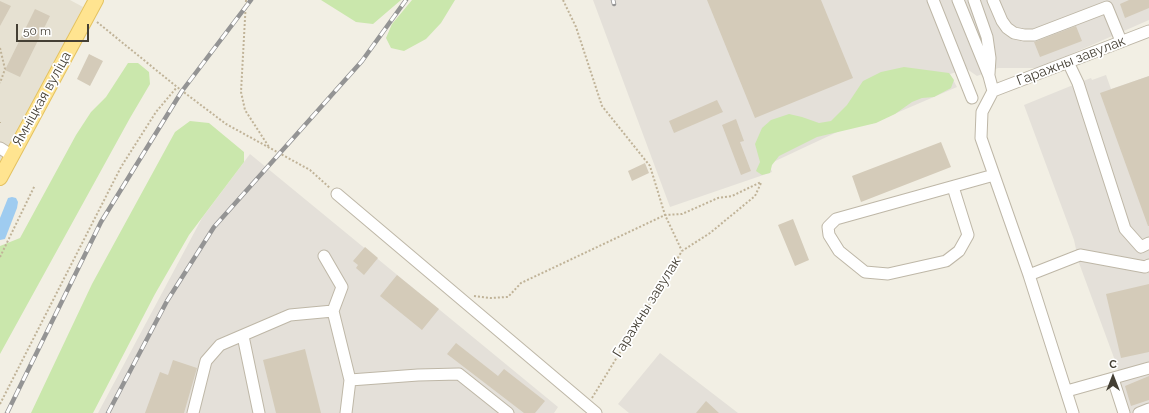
<!DOCTYPE html>
<html>
<head>
<meta charset="utf-8">
<style>
  body { margin:0 }
  #map { position:relative; width:1149px; height:413px; overflow:hidden; background:#f2efe4; font-family:Raleway,sans-serif }
  canvas { display:block }
  .north { position:absolute; left:1093px; top:357px; width:40px; height:40px; -webkit-text-stroke:3px #fff; paint-order:stroke; rotate:0deg; font-size:11px; font-weight:700; line-height:16px; text-align:center; color:#443f34 }
  .north::after { content:''; display:block; margin:auto; width:14px; height:18px; background:#443f34; clip-path:polygon(50% 0,100% 100%,50% 72%,0 100%) }
  .scale { position:absolute; left:16px; top:24px; width:73px; height:18px; box-sizing:border-box; border:2px solid #443f34; border-top:0; padding-left:5px; font-size:12px; line-height:14px; white-space:nowrap; color:#443f34; -webkit-text-stroke:3px #fff; paint-order:stroke }
</style>
</head>
<body>
<div id="map">
<canvas width="1149" height="413"></canvas>
<div class="north">С</div>
<div class="scale">50 m</div>
</div>
<script>
const c = document.querySelector('canvas').getContext('2d');
c.lineJoin = 'round';
function fill(path, color) {
  c.fillStyle = color;
  c.fill(path, 'evenodd');
}
function poly(rows) {
  const path = new Path2D();
  for (const r of rows) {
    path.moveTo(r[0], r[1]);
    for (let i = 2; i < r.length; i += 2) path.lineTo(r[i], r[i + 1]);
  }
  return path;
}
function trace(path, color, width, dash) {
  c.strokeStyle = color;
  c.lineWidth = width;
  c.lineCap = dash ? 'butt' : 'round';
  c.setLineDash(dash || []);
  c.stroke(path);
}
function label(font, color, halo, rows, align = 'center') {
  c.font = font + ' Raleway,sans-serif';
  c.lineWidth = 3.5;
  c.setLineDash([]);
  c.textBaseline = 'middle';
  c.strokeStyle = halo;
  c.fillStyle = color;
  for (const [text, x, y, turn = 0] of rows) {
    c.save();
    c.translate(x, y);
    c.rotate((+turn || 0) * Math.PI / 180);
    c.textAlign = isNaN(turn) ? turn : align;
    if (halo) c.strokeText(text, 0, 0);
    c.fillText(text, 0, 0);
    c.restore();
  }
}
const residential = poly([
  [0,0,70,0,83,7,0,168]
]);
const industrial = poly([
  [593,0,1149,0,1149,20,1039,68,998,68,977,76,967,69,950,74,957,87,871,124,867,118,769,164,772,172,670,207],
  [1106,75,1111,89,1149,76,1149,413,1128,413,1117,366,1079,263,1074,240,1024,105,1078,83,1091,78,1092,80],
  [250,154,558,407,554,413,98,413,202,218],
  [660,353,738,413,629,413,618,404]
]);
const green = poly([
  [321,0,401,0,373,24,356,22],
  [412,0,455,0,441,23,426,39,404,51,391,48,386,38,392,24],
  [128,63,138,63,149,72,150,84,130,118,0,354,0,246,20,238,76,135,91,112,106,97],
  [904,67,949,73,954,80,951,88,934,97,922,98,912,102,895,114,876,123,817,137,779,156,772,165,770,173,762,175,756,171,760,162,755,144,762,128,771,120,789,114,802,117,819,123,831,121,847,105,863,81,881,72],
  [190,121,209,123,244,152,244,162,189,235,155,294,93,413,31,413,92,284,175,132]
]);
const water = poly([
  [12,197,16,198,18,202,17,208,5,239,0,240,0,218,8,198]
]);
const building = poly([
  [707,0,821,0,853,78,755,118],
  [1129,0,1149,0,1149,8,1125,18,1120,4],
  [0,1,11,6,0,26],
  [35,9,50,16,20,77,5,70],
  [1076,26,1082,41,1040,57,1034,42],
  [89,54,103,61,90,86,77,79],
  [1149,76,1149,226,1148,226,1100,93],
  [717,100,723,112,674,133,669,121],
  [736,119,744,141,740,142,751,171,741,175,722,125],
  [941,142,951,167,861,202,852,176],
  [645,163,649,173,632,181,628,171],
  [793,219,809,260,795,266,778,225],
  [365,247,378,258,364,275,356,268,358,265,353,261],
  [397,275,439,309,422,330,380,296],
  [1149,284,1149,352,1121,358,1106,294],
  [456,343,498,376,504,369,545,401,535,413,524,413,447,354],
  [305,349,321,413,276,413,263,360],
  [173,360,197,368,184,413,145,413,160,372,168,375],
  [1149,376,1149,400,1131,406,1125,386],
  [706,401,719,413,696,413]
]);
const path = poly([
  [246,0,241,92,245,110,269,147],
  [563,0,576,27,602,106,650,166,665,215,682,251],
  [97,22,177,87,226,124,310,170,330,188],
  [0,48,5,69,0,83],
  [0,122,0,123],
  [0,257,35,185],
  [474,296,490,298,508,297,521,283,665,215,682,214,718,198,732,196,761,182],
  [592,398,682,251,710,233,755,196,761,183],
  [0,404,121,167,156,112,177,87]
]);
const minor = poly([
  [933,0,972,98],
  [958,0,989,76,993,91,982,112,981,138,1029,275,1073,413],
  [974,0,987,37,990,58,989,74],
  [993,0,1002,21,1007,28,1014,33,1024,35,1034,35,1107,7,1121,41],
  [1068,62,1078,83,1125,229,1141,247,1149,243],
  [993,91,1149,31],
  [0,148,11,155],
  [953,187,968,235,959,251,946,261,888,274,865,272,839,251,829,235,828,227,836,219,994,175],
  [337,194,596,413],
  [1029,275,1080,255,1145,267,1149,265],
  [333,311,350,380,418,375,459,374,508,413],
  [243,336,259,413],
  [1113,379,1124,413],
  [1067,391,1149,368],
  [193,413,206,361,220,345,290,315,333,311,342,287,324,256],
  [346,413,350,380],
  [1139,413,1149,409]
]);
const major = poly([
  [0,178,96,0]
]);
const rail = poly([
  [613,0,614,4],
  [7,413,101,222,182,91,251,0],
  [108,413,167,301,214,227,362,61,406,0]
]);
const streetNames = [
  ["Гаражны завулак",1071,61,-21],
  ["Ямніцкая вуліца",42,99,-61],
  ["Гаражны завулак",647,307,-58]
];
fill(residential, '#e6e1d2');
fill(industrial, '#e4e0d9');
fill(green, '#cae7ac');
fill(water, '#9fccf0');
fill(building, '#d4cbb9');
trace(minor, '#beb7a7', 13);
trace(major, '#e4c260', 16);
trace(path, '#c0b398', 2, [2, 2]);
trace(minor, '#fff', 11);
trace(major, '#ffe490', 14);
trace(rail, '#949494', 4.5);
trace(rail, '#fff', 3, [9]);
label('14px', '#443f34', '#fff', streetNames);
</script>
</body>
</html>
